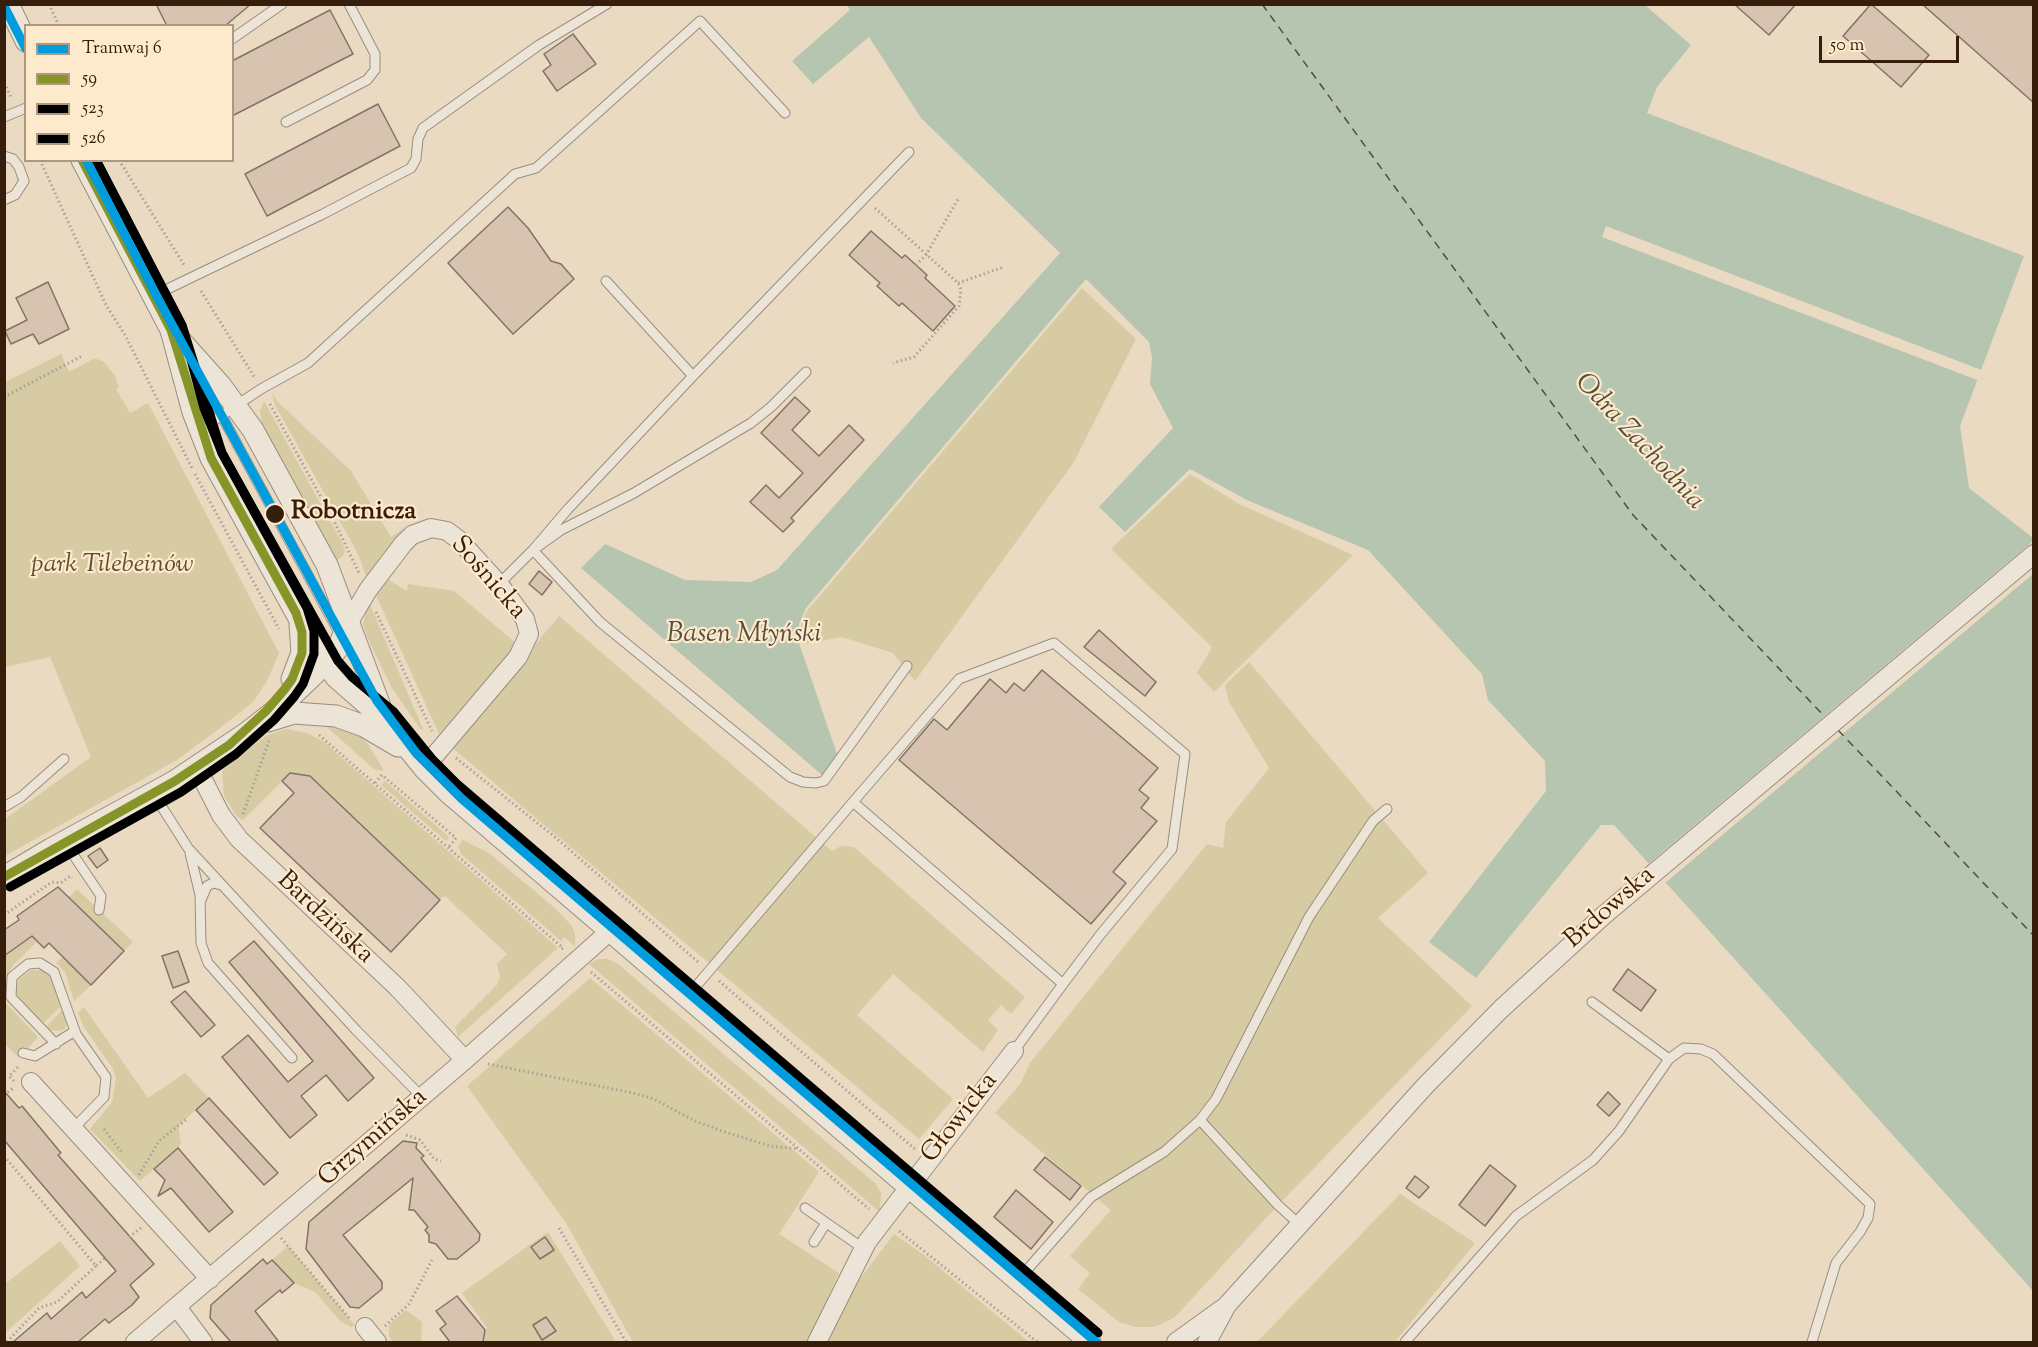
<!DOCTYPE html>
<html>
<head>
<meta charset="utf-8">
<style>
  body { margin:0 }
  #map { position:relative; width:2038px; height:1347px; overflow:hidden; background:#eadac2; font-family:"Sorts Mill Goudy",serif }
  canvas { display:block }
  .frame { position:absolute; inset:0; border:6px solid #371e0c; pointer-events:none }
  .legend { position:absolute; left:24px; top:24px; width:210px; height:138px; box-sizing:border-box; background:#fde9cc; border:2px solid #ae987f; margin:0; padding:8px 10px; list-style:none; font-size:18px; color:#371e0c }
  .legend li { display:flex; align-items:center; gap:12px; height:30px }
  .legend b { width:30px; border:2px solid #ae987f }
  .scale { position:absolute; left:1819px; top:36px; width:140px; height:27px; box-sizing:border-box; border:3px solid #371e0c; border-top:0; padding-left:8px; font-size:18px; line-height:21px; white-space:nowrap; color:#371e0c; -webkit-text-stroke:4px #fde9cc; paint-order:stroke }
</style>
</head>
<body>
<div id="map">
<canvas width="2038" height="1347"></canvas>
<div class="frame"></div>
<ul class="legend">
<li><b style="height:8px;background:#009cdd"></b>Tramwaj 6</li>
<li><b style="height:8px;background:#879528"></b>59</li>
<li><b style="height:8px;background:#000"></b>523</li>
<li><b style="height:8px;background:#000"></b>526</li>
</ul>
<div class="scale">50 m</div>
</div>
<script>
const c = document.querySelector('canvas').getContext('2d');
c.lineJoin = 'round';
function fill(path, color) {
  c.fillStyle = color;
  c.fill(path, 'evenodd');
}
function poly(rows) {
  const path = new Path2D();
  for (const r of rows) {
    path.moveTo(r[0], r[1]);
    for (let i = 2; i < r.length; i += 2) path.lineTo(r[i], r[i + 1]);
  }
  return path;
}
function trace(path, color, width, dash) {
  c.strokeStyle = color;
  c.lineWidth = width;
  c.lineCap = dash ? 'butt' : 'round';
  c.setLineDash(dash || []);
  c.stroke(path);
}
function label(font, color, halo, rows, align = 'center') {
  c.font = font + ' "Sorts Mill Goudy",serif';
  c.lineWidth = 4.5;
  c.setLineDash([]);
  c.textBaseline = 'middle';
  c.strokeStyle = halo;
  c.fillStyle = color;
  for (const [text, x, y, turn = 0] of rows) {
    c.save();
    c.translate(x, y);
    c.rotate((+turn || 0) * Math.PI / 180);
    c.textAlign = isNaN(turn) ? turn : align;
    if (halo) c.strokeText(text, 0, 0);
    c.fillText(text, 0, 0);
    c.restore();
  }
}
const green = poly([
  [1082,288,1136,339,1074,462,915,681,893,653,842,637,804,644,801,625,807,611],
  [61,354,69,372,95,358,104,362,115,376,119,388,116,389,130,413,148,403,279,653,267,681,253,702,220,728,177,760,5,856,5,819,91,757,50,657,5,667,5,382],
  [272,392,277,401,351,471,391,537,401,530,406,535,368,580,357,552,275,405],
  [264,401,341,541,345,550,343,556,335,561,262,425,260,411],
  [1190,474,1239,504,1353,555,1214,692,1197,673,1212,647,1111,549],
  [384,577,407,591,408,584,454,591,517,644,439,734,375,593],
  [369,602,423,729,421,730,392,688,367,637,363,624],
  [559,616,832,851,841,846,854,847,1025,997,1011,1014,1001,1005,988,1020,998,1030,983,1052,893,974,857,1015,953,1099,919,1139,450,746],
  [1249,662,1428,873,1378,918,1472,1006,1278,1205,1175,1317,1155,1327,1135,1327,1119,1322,1078,1289,1090,1273,1070,1256,1111,1210,995,1113,1020,1084,1030,1063,1207,844,1223,848,1226,822,1269,768,1229,702,1225,685],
  [320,721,342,725,358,735,368,744,384,771,374,769],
  [285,729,307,733,324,742,558,948,458,1037,455,1027,497,985,500,977,497,964,507,954,445,896,440,899,310,776,290,773,243,820,237,817,224,796,222,771,265,736],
  [385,781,449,837,446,841,381,785],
  [463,840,489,853,556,909,571,925,575,933,575,946,564,937,561,941,461,854,458,846],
  [77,889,133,942,124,951,68,898],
  [38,932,42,937,14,964,5,978,5,956],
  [63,957,91,985,74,1001,65,972,56,963],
  [598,959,608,959,618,964,876,1184,881,1193,880,1212,589,964],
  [31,970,42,970,50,976,62,1005,43,1024,16,994,18,980],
  [590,978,819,1172,779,1234,839,1273,808,1342,633,1342,566,1223,467,1086],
  [4,1001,38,1037,19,1058,5,1044],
  [84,1007,148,1098,185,1073,209,1098,178,1126,181,1143,178,1148,140,1181,90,1129,112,1102,116,1078,113,1069,84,1027,78,1013],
  [63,1009,66,1021,65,1029,60,1031,50,1030,46,1027],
  [1400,1194,1475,1243,1395,1342,1257,1342],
  [548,1232,616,1342,477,1342,487,1328,462,1293],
  [894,1234,924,1255,1029,1342,826,1342,847,1296],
  [60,1241,80,1266,5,1333,5,1284],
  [288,1246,355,1325,351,1327,340,1321,315,1292,294,1283,276,1266,272,1260],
  [406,1310,422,1322,421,1342,394,1342,389,1337,389,1325]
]);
const water = poly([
  [847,5,1645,5,1691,45,1657,87,1647,113,2024,256,1960,426,1969,488,2033,538,2033,1291,1614,825,1601,825,1476,978,1429,942,1546,791,1545,761,1488,700,1482,674,1368,550,1249,501,1190,469,1125,532,1099,507,1173,428,1150,384,1152,357,1149,342,1086,279,806,608,799,624,799,643,837,754,822,775,581,568,605,544,685,580,751,582,777,570,1060,253,921,118,869,37,813,84,792,61,850,10]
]);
const pier = poly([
  [1606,226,1984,371,1980,381,1602,237],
  [2033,541,2033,574,1664,884,1647,865]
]);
const ferry = poly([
  [1262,4,1633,515,1826,718],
  [1838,730,2034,936]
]);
const building = poly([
  [156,4,251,4,225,26,167,26,156,4],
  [1734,4,1796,4,1769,35,1734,4],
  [1871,4,1929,55,1901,87,1843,36,1871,4],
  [1922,4,2034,4,2034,103,1922,4],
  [330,10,353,54,232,116,232,61,330,10],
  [573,34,596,64,557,91,543,71,551,65,544,54,573,34],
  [378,104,400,146,267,216,245,174,378,104],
  [508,207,528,228,551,261,561,264,574,279,513,334,448,263,508,207],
  [871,231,902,258,905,255,927,275,925,278,955,306,933,331,902,303,899,306,877,286,880,283,849,255,871,231],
  [48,282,69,329,39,344,33,334,11,344,5,331,27,320,16,298,48,282],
  [795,397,810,411,792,430,819,456,849,425,864,440,791,518,794,521,783,532,750,502,766,485,779,498,803,473,761,433,795,397],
  [539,571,552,582,542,595,529,584,539,571],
  [1099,630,1156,682,1145,696,1084,647,1099,630],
  [1042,670,1158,768,1139,790,1149,798,1141,808,1157,821,1113,872,1126,883,1091,924,899,760,934,719,947,730,990,679,1006,693,1014,683,1024,691,1042,670],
  [290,773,310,776,440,900,391,952,260,828,294,793,282,781,290,773],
  [100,848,108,860,97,868,88,856,100,848],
  [58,887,124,951,91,985,49,943,44,948,32,936,4,956,4,930,19,920,17,916,58,887],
  [254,941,374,1078,348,1101,326,1075,301,1096,317,1115,290,1138,222,1057,248,1035,288,1082,313,1061,229,962,254,941],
  [178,951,189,982,173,988,162,956,178,951],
  [1628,969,1656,990,1641,1011,1613,990,1628,969],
  [185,991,215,1025,201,1037,171,1002,185,991],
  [4,1091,19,1108,22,1106,61,1153,58,1155,154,1264,130,1285,139,1297,132,1305,109,1323,105,1319,78,1342,13,1342,47,1313,51,1319,82,1292,86,1298,116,1271,4,1140,4,1091],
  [1608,1092,1620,1104,1609,1116,1597,1105,1608,1092],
  [209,1098,278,1173,264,1185,196,1110,209,1098],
  [403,1141,417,1143,416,1148,424,1156,421,1158,480,1234,479,1241,457,1259,448,1259,436,1244,429,1242,429,1235,425,1230,428,1227,414,1210,409,1210,413,1178,343,1235,382,1282,382,1289,359,1308,350,1307,306,1249,309,1222,403,1141],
  [178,1148,233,1212,209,1232,171,1188,158,1196,165,1180,154,1169,178,1148],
  [1045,1157,1081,1186,1070,1200,1034,1170,1045,1157],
  [1490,1165,1516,1186,1485,1226,1459,1205,1490,1165],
  [1415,1176,1429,1187,1419,1198,1406,1188,1415,1176],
  [1016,1190,1053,1222,1031,1249,994,1217,1016,1190],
  [545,1237,554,1250,540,1259,531,1247,545,1237],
  [263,1259,267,1264,272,1260,277,1265,294,1283,282,1293,280,1290,255,1311,279,1342,231,1342,210,1318,211,1305,263,1259],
  [457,1296,485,1330,483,1342,450,1342,440,1329,446,1324,436,1311,457,1296],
  [546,1317,556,1331,542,1340,533,1325,546,1317]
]);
const path = poly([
  [49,4,59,26],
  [4,83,12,99],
  [40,160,106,305,125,335,192,468],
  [119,160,184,265],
  [875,208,958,283,961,289,959,306,914,357,893,363],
  [916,265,926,255,958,199],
  [958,283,1004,267],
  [201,291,255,378],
  [4,397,82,356],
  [270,404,335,523,359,573],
  [195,474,279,629],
  [376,612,432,731],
  [319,735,563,948,561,949],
  [456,758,555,837,698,962],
  [375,783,382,775,456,838,448,848],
  [243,814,269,741],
  [4,915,52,882,61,883,70,876,72,878],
  [591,972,869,1209],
  [719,981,916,1150],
  [488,1064,633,1093,654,1099,695,1121,722,1131,770,1146,798,1149],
  [14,1081,9,1076,19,1066],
  [4,1095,15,1087],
  [104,1129,123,1154],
  [406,1135,420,1140,434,1159,441,1161],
  [4,1156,96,1266,105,1258],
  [139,1175,159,1141,188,1118],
  [559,1228,626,1342],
  [899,1231,1037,1342],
  [129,1237,141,1228],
  [281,1238,349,1318],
  [385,1326,409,1304,432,1260],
  [7,1342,39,1308,57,1302,96,1266]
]);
const service = poly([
  [232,39,282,4],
  [4,117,26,108],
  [286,122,367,80,375,70,375,54,349,4],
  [4,156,13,159,19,167,24,181,15,195,4,200],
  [606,281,693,376],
  [153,296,323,214,411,168,416,159,418,139,423,128,539,45,607,4],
  [198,372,341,636],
  [200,430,261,389,308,363,515,174,536,168,700,21,785,113],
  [499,584,533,550,561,530,634,493,751,423,771,407,806,372],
  [907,666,824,781,816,783,803,782,790,777,600,622,533,550,568,509,693,376,909,152],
  [153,793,188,848,356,1030,422,1097],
  [4,807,21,797,64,759],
  [64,841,101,896,99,910],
  [190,853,200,895,201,943,208,963,292,1058],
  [201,900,207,886,213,883,221,885],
  [686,998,853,802],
  [1592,1002,1669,1059],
  [56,1044,11,997,12,977,28,964,40,963,54,972,76,1034,106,1077,104,1097,73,1129],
  [1014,1051,1063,984,1100,935,1172,849,1185,754,1054,643,959,679,853,802,1063,984],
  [23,1053,35,1056,75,1031],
  [1200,1120,1278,1205,1300,1225],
  [805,1208,864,1249],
  [814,1242,826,1223],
  [1018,1280,1091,1197,1164,1152,1200,1120,1216,1099,1309,917,1373,821,1387,809],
  [1405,1342,1516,1216,1593,1160,1619,1131,1669,1059,1684,1048,1701,1049,1713,1054,1870,1204,1868,1218,1860,1232,1836,1263,1812,1342]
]);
const minor = poly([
  [349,622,368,590,403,544,412,535,431,528,447,531,459,540,499,584,525,619,529,634,518,657,424,768],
  [197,768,221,815,239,839,397,987,465,1060],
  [31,1082,210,1279],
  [177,1307,203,1342],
  [365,1327,377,1342],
  [135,1342,465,1060,609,932],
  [817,1342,867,1242,1014,1051],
  [1176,1342,1226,1306],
  [1207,1342,1227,1305,1426,1085,1501,1009,1604,915,2034,554]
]);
const tertiary = poly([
  [8,4,26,41],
  [82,160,171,330,221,386,253,430,327,565,384,717],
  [171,330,193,412,211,458,311,640,336,677,385,720,424,768,449,793,1090,1342],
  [292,679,302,653,300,624],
  [268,721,294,713,336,716,364,726,398,746],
  [4,877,51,849,175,781,248,732,281,706,327,662,338,648,349,622]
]);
const bus1 = poly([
  [4,877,175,781,229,745,266,711,284,690,292,679,302,653,302,632,296,613,211,458,171,330,82,160]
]);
const bus2 = poly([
  [10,887,181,792,236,754,274,720,294,697,303,684,314,654,314,631,307,608,222,453,182,325,96,160]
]);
const bus3 = poly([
  [96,160,182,326,204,408,222,453,338,661,352,677,394,712,433,760,457,784,1098,1333]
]);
const tram1 = poly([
  [4,6,26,49],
  [86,160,156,295,377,701,416,753,462,799,1096,1342]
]);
const markers = [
  [275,514,10,"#371e0c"]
];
const stopNames = [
  ["Robotnicza",291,514]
];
const parkNames = [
  ["park Tilebeinów",112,567]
];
const streetNames = [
  ["Sośnicka",487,579,49],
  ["Brdowska",1611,909,-41],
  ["Bardzińska",324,919,43],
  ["Głowicka",961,1119,-52],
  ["Grzymińska",374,1139,-41]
];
const waterNames = [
  ["Odra Zachodnia",1638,443,47],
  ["Basen Młyński",744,636]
];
fill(green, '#d6cba2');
fill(water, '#b6c5b0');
fill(pier, '#eadac2');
trace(ferry, '#564d3b', 1.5, [8, 6]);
fill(building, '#d7c3b0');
trace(building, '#807466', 1.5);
trace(service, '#998d7e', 11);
trace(minor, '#998d7e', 20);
trace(tertiary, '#998d7e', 23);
trace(path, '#aaa196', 3, [1.5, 3]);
trace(service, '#ede4d8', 9);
trace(minor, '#ede4d8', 18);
trace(tertiary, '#ede4d8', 21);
trace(bus1, '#879528', 9);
trace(bus2, '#000', 9);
trace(bus3, '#000', 9);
trace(tram1, '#009cdd', 9);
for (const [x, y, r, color] of markers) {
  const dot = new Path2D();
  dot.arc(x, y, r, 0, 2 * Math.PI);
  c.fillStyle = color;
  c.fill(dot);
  trace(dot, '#fde9cc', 2);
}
label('bold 26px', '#371e0c', '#fde9cc', stopNames, 'left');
label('italic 26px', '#624e31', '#fde9cc', parkNames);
label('26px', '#371e0c', '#fde9cc', streetNames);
label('italic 27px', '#564d3b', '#fde9cc', waterNames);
</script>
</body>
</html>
